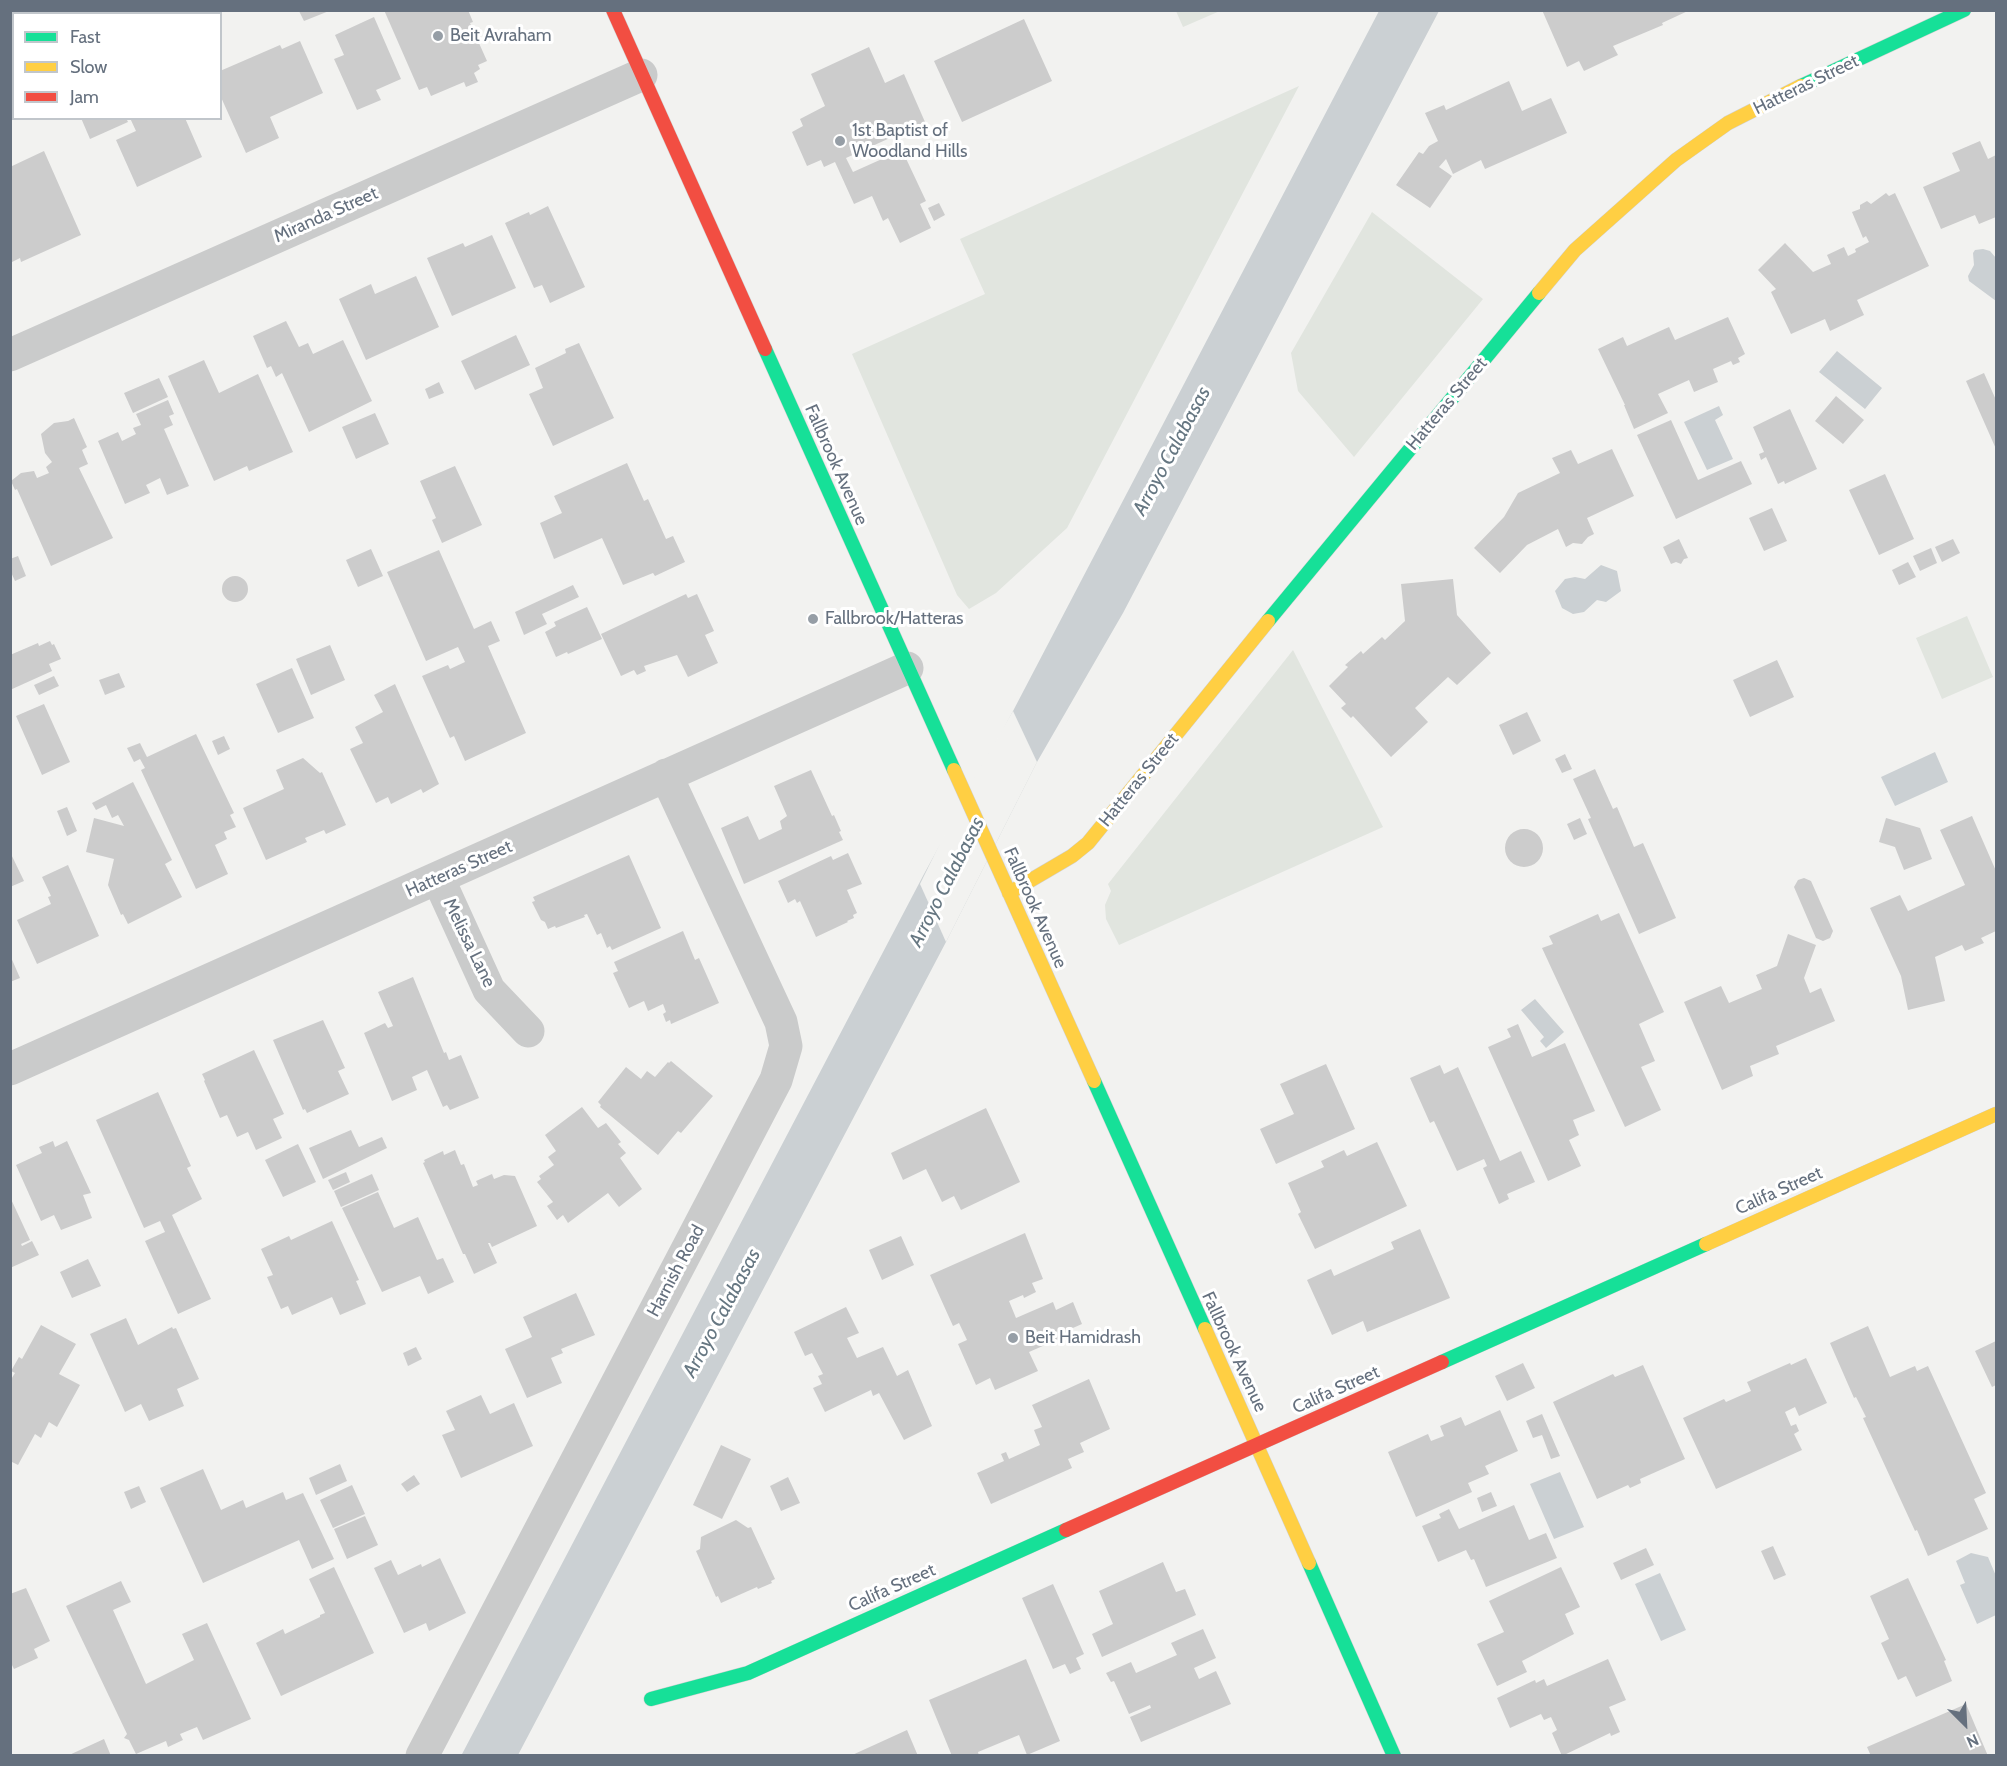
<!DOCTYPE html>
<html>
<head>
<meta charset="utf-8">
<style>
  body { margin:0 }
  #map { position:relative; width:2007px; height:1766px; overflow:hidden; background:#f2f2f0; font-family:Cabin,sans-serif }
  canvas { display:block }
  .frame { position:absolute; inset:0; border:12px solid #65707e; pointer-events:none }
  .legend { position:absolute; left:12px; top:12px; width:210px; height:108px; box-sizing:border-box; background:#fff; border:2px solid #c1c6cb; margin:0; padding:8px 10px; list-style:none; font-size:18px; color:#65707e }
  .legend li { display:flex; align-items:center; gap:12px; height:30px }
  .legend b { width:30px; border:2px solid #c1c6cb }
  .north { position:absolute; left:1935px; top:1694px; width:60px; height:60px; -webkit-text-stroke:4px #fff; paint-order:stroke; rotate:156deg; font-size:16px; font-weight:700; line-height:24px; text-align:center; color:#65707e }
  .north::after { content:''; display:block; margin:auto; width:21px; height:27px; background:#65707e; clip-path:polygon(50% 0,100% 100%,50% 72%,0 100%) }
</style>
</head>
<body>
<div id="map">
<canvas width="2007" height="1766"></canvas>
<div class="frame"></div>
<ul class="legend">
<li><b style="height:8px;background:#16e098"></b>Fast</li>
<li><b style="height:8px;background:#ffcf43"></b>Slow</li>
<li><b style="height:8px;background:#f24e42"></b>Jam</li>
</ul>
<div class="north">N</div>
</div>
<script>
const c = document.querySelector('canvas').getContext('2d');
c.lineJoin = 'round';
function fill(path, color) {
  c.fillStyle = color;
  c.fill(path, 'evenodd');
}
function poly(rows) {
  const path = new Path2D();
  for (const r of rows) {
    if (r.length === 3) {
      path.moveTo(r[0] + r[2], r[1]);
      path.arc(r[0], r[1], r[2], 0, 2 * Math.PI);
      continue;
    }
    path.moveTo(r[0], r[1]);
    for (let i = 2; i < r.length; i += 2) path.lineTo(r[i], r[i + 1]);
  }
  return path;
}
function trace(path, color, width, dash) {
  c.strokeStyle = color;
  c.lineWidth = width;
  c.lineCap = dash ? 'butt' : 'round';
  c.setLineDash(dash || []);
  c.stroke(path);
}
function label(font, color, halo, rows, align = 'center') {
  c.font = font + ' Cabin,sans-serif';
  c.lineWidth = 6;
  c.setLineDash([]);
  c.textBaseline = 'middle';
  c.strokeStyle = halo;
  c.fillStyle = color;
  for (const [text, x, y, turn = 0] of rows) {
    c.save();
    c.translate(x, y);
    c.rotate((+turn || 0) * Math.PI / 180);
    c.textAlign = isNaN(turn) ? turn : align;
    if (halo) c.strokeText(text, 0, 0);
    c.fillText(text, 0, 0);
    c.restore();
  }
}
const green = poly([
  [1176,11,1220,11,1183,27],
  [1299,86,1067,528,996,593,969,609,957,595,852,354,985,294,960,239],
  [1372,212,1483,299,1354,457,1298,391,1291,353],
  [1967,616,1993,677,1942,699,1916,638],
  [1293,650,1383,827,1119,945,1106,919,1105,905,1111,891,1108,884]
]);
const water = poly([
  [1379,11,1439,11,1123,613,1037,762,946,942,518,1755,461,1756,924,874,1013,711],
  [1983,249,1990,251,1996,258,1996,301,1969,281,1968,276,1974,265,1973,253,1975,250],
  [1837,351,1882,388,1865,409,1819,372],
  [1719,406,1723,415,1715,420,1733,459,1707,470,1684,422],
  [1601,565,1617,571,1621,591,1606,602,1597,600,1584,612,1573,614,1562,608,1555,591,1565,579,1575,577,1585,579],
  [1935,752,1948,782,1895,806,1881,777],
  [1535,999,1564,1032,1546,1048,1540,1041,1544,1037,1521,1010],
  [1560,1472,1584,1527,1554,1539,1530,1484],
  [1971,1553,1988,1557,1996,1576,1996,1615,1977,1624,1960,1585,1965,1583,1956,1561],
  [1660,1573,1686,1630,1661,1641,1635,1584]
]);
const pier = poly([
  [1013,711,1037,762,946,942,920,884,964,795]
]);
const building = poly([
  [10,10,23,10,24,14,14,14,14,73,10,74],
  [65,10,118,10,120,14,66,14],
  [384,10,468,10,473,22,470,23,487,61,478,65,480,69,474,73,478,82,466,87,464,82,431,96,427,87,419,90],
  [1542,10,1690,10,1662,23,1663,25,1613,46,1618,55,1584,71,1579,61,1567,67],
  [299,11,329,11,304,21],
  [374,17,401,79,376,90,381,100,357,110,334,59,344,55,335,35],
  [1024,19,1052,81,962,122,934,61],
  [300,41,323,93,270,117,279,138,246,153,220,95,220,71,280,45,282,49],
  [869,47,885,83,904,74,925,122,846,158,853,172,902,150,926,201,920,204,931,228,900,243,888,218,883,221,872,196,854,204,835,162,824,167,821,160,807,166,792,132,803,126,800,119,825,106,811,74],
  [1509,81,1522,111,1551,98,1567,133,1485,169,1481,160,1453,174,1446,159,1439,167,1452,176,1430,208,1396,185,1419,152,1423,154,1429,146,1438,141,1425,113,1444,105,1446,110],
  [81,118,126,118,128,122,90,139],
  [130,118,185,118,202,157,137,187,116,140,136,131],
  [1980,141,1988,159,1996,155,1996,217,1979,224,1975,215,1941,229,1923,187,1960,171,1952,153],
  [44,151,81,235,21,262,20,258,10,263,10,167],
  [1886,193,1889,196,1895,193,1929,266,1857,300,1864,315,1830,331,1825,319,1791,334,1771,292,1776,289,1758,270,1785,243,1813,272,1831,264,1827,255,1844,247,1848,256,1856,252,1855,249,1869,242,1866,236,1863,238,1852,212,1860,209,1860,205,1867,201,1871,204],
  [939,203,945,215,934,221,928,208],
  [548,206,585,287,550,303,542,285,534,288,505,223,529,212,530,215],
  [492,235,516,288,452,316,427,258,463,243,465,247],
  [416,276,439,327,366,360,339,299,371,284,375,294],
  [1728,317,1745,354,1738,358,1740,362,1733,365,1731,361,1713,369,1718,382,1694,392,1689,380,1658,394,1668,413,1634,429,1624,405,1625,405,1598,349,1623,337,1627,346,1669,327,1675,340],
  [286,321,299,347,308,343,313,354,343,340,372,401,309,432,282,373,276,377,271,366,267,368,253,336],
  [516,335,530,365,475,390,461,361],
  [579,343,614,418,553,446,529,394,543,388,535,368,566,353,565,349],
  [204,360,219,393,258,374,293,452,249,471,247,466,214,481,168,376],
  [1984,373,1996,400,1996,449,1966,381],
  [159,378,168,397,133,413,124,393],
  [439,382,444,393,429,399,425,389],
  [1836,396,1864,420,1843,444,1815,421],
  [168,400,174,414,169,416,173,425,164,429,189,486,167,495,160,478,146,485,150,493,125,504,98,441,118,432,122,441,136,434,133,428,141,425,136,414],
  [1790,409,1817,469,1785,484,1784,481,1778,484,1766,457,1761,460,1759,454,1764,452,1753,427],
  [375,413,389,444,356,459,342,427],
  [74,418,87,447,82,450,88,464,79,468,113,538,51,566,17,489,15,490,11,481,21,473,34,471,37,478,49,473,46,467,52,462,45,453,41,434,54,423,68,421],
  [1671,420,1698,480,1741,461,1752,484,1676,519,1637,435],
  [1612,449,1634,496,1587,518,1594,534,1588,537,1582,544,1573,543,1566,547,1558,529,1527,545,1500,573,1474,548,1504,517,1518,493,1560,473,1552,458,1571,450,1578,464],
  [627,463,644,501,648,499,666,539,673,536,685,562,655,576,653,573,623,585,602,538,554,559,540,523,562,513,554,496],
  [455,466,482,525,442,543,432,520,436,518,420,481],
  [1885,474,1914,539,1879,555,1849,490],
  [1772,508,1787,541,1764,551,1749,518],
  [1679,539,1688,558,1684,559,1681,564,1676,562,1671,564,1663,547],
  [1953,539,1960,553,1942,562,1935,547],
  [1931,548,1937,563,1920,571,1913,556],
  [371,549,383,576,358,587,346,560],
  [439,550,474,629,491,621,500,641,488,646,526,733,465,761,454,736,450,738,422,676,448,665,450,669,465,662,458,647,426,661,387,572],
  [18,556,26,576,15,581,10,570,10,559],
  [1908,562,1916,577,1899,585,1892,570],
  [235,589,13],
  [1453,579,1457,615,1491,653,1457,685,1448,677,1415,708,1428,722,1391,757,1353,716,1351,718,1341,708,1346,704,1329,686,1348,667,1345,665,1361,651,1363,654,1382,637,1385,640,1405,621,1401,584],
  [573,585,579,597,542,614,547,624,524,635,515,612],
  [686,594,688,598,697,594,714,631,705,635,718,663,688,677,677,655,644,666,646,671,637,675,634,670,621,676,601,634],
  [587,607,602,639,568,654,567,652,556,657,545,632,556,626,554,622],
  [50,641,52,645,54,644,61,659,49,664,52,671,10,690,10,655,38,643,39,646],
  [330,645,345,680,311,695,296,659],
  [1777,660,1794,697,1750,717,1733,680],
  [292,668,314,718,278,733,256,684],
  [119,673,125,687,105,695,99,680],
  [54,676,59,686,39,695,34,685],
  [395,684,439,784,423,793,421,789,391,804,388,797,376,803,350,749,363,743,355,727,383,712,374,695],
  [44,704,70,762,42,775,16,716],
  [1527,712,1541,741,1513,755,1499,725],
  [196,734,234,813,230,815,236,827,224,832,227,839,215,845,228,874,196,889,141,770,145,768,140,759,134,762,127,748,140,743,147,757],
  [224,736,230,749,218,755,212,741],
  [1565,754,1572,769,1562,773,1555,759],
  [303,758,320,773,322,772,346,825,326,834,324,830,305,838,307,842,266,860,243,808,284,789,276,770],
  [1595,769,1613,809,1617,807,1634,847,1643,843,1676,918,1639,934,1588,819,1591,818,1573,779],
  [811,770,832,816,834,815,841,831,839,832,843,840,744,884,721,828,748,816,759,840,782,829,780,821,787,816,774,786],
  [133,782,172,860,165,864,182,897,128,924,123,914,121,915,108,885,114,859,86,852,94,818,124,826,118,815,112,818,106,805,96,810,92,803],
  [67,807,77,831,67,836,57,811],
  [1972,816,1996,871,1996,931,1981,938,1984,943,1965,951,1962,945,1935,957,1945,1001,1908,1010,1901,976,1870,908,1900,895,1908,911,1965,885,1940,830],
  [1580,818,1587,834,1574,840,1567,824],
  [1886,818,1920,828,1932,859,1904,870,1895,847,1879,842],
  [1524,848,19],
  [10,852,24,881,10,887],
  [848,853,862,884,847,890,857,913,853,915,854,918,847,921,848,922,816,937,800,901,797,903,795,899,788,903,778,881,831,856,833,860],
  [629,855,661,928,612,950,610,946,607,948,601,933,597,935,587,914,584,915,585,917,556,928,555,926,548,929,545,922,541,920,532,902,535,901,533,897],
  [68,865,99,936,37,964,17,920,51,904,48,897,51,896,42,877],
  [1804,878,1811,881,1833,931,1830,938,1823,941,1816,938,1794,887,1798,880],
  [1619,913,1664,1012,1639,1024,1655,1061,1641,1067,1661,1110,1625,1127,1542,948,1553,944,1549,936,1598,914,1601,921],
  [683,931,695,960,699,958,719,1003,671,1024,670,1020,666,1022,663,1014,666,1012,663,1004,648,1011,644,1001,629,1008,613,973,618,971,614,962],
  [1788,934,1816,945,1804,978,1810,993,1821,988,1835,1021,1776,1046,1779,1054,1750,1066,1753,1076,1722,1090,1684,1002,1721,986,1729,1003,1762,989,1756,975,1777,966],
  [10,955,20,978,10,982],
  [413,977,444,1053,446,1052,449,1060,461,1055,479,1098,450,1110,447,1105,443,1107,427,1070,412,1077,417,1090,392,1101,364,1033,385,1023,388,1028,393,1026,378,992],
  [323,1020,345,1068,338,1071,349,1094,307,1113,305,1109,303,1110,273,1040],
  [1518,1024,1532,1057,1565,1043,1595,1111,1573,1120,1579,1135,1569,1140,1581,1166,1548,1181,1488,1047,1511,1037,1507,1029],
  [254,1050,284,1114,273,1119,282,1138,256,1150,248,1132,237,1137,227,1115,220,1118,204,1081,205,1080,202,1074],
  [671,1061,713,1096,681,1133,678,1131,658,1155,600,1107,601,1105,598,1102,626,1067,641,1079,647,1071,655,1077,668,1062,669,1063],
  [1326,1064,1355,1129,1276,1164,1260,1129,1294,1114,1280,1084],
  [1440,1065,1444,1074,1458,1067,1500,1161,1521,1151,1535,1182,1507,1194,1509,1199,1499,1204,1483,1168,1487,1166,1484,1159,1457,1171,1434,1121,1430,1123,1410,1078],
  [158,1092,191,1166,187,1168,202,1199,172,1215,211,1299,178,1314,145,1241,165,1232,160,1221,144,1228,96,1120],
  [582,1107,598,1128,606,1123,621,1142,618,1144,626,1153,620,1158,642,1189,619,1207,608,1193,568,1223,563,1215,557,1220,547,1206,553,1202,537,1182,541,1179,539,1176,554,1165,548,1157,556,1151,545,1135],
  [986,1108,1020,1182,961,1210,954,1196,942,1202,926,1169,903,1180,891,1153],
  [351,1130,359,1147,382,1137,387,1148,323,1179,309,1148],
  [53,1141,55,1147,67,1141,91,1193,83,1195,92,1218,61,1230,54,1215,41,1221,16,1165,42,1153,39,1147],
  [1377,1142,1407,1206,1315,1249,1298,1214,1301,1212,1288,1183,1324,1167,1321,1161,1344,1150,1347,1156],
  [298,1144,316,1182,283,1197,265,1160],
  [455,1150,461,1165,464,1164,473,1187,478,1185,476,1181,492,1174,494,1179,504,1175,515,1176,537,1226,492,1247,490,1243,488,1243,497,1263,474,1274,465,1254,463,1254,423,1163,425,1162,424,1160,443,1151,444,1155],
  [346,1172,350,1182,333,1190,328,1180],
  [372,1174,379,1190,341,1207,334,1191],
  [378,1192,394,1228,418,1217,437,1260,443,1258,454,1282,428,1294,420,1276,382,1292,342,1208],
  [10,1197,30,1240,21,1244,22,1246,32,1241,39,1255,10,1268],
  [332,1221,359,1280,356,1281,366,1304,340,1315,332,1297,292,1315,288,1306,281,1309,267,1277,273,1275,261,1249,289,1236,291,1240],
  [1420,1229,1450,1298,1367,1332,1363,1321,1332,1335,1307,1280,1331,1269,1334,1276,1394,1249,1391,1242],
  [1025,1233,1043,1279,1032,1283,1036,1292,1024,1298,1023,1295,1009,1301,1016,1318,1053,1302,1056,1310,1073,1302,1082,1324,1066,1331,1068,1335,1029,1352,1038,1371,995,1390,990,1378,976,1385,958,1344,967,1340,959,1323,953,1326,930,1275],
  [901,1236,914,1265,882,1280,869,1250],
  [88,1259,101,1286,72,1298,60,1272],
  [576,1293,595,1335,561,1349,563,1353,551,1358,562,1383,527,1398,505,1349,532,1337,523,1317],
  [846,1307,859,1333,847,1338,857,1358,883,1347,897,1376,908,1370,932,1426,904,1440,879,1393,873,1396,871,1390,825,1412,813,1388,822,1384,818,1376,823,1374,812,1353,805,1356,794,1332],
  [126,1318,138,1345,172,1327,173,1329,176,1328,199,1379,177,1389,184,1406,149,1421,141,1404,125,1412,90,1334],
  [41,1325,76,1344,59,1374,80,1385,57,1427,49,1422,41,1438,35,1434,18,1465,10,1461,10,1381,15,1373,11,1371,19,1357,22,1359],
  [1868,1326,1890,1377,1915,1366,1917,1371,1928,1366,1986,1493,1974,1499,1988,1529,1928,1556,1917,1530,1915,1531,1863,1418,1866,1417,1856,1397,1854,1398,1830,1343],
  [1996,1341,1996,1385,1992,1387,1975,1351],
  [416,1347,422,1359,408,1366,403,1353],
  [1806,1358,1827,1403,1799,1416,1795,1407,1785,1412,1791,1426,1796,1424,1799,1431,1794,1434,1802,1450,1716,1489,1683,1418,1724,1399,1726,1402,1751,1391,1747,1382,1790,1363,1791,1365],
  [1523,1363,1535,1388,1507,1401,1495,1376],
  [1643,1365,1685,1459,1640,1479,1641,1483,1630,1488,1628,1485,1597,1499,1553,1402,1613,1374,1615,1377],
  [1089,1379,1110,1429,1080,1443,1084,1452,1068,1459,1072,1468,991,1504,977,1473,1004,1461,1001,1454,1006,1452,1009,1459,1040,1445,1034,1430,1042,1427,1032,1405],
  [481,1395,490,1414,514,1403,533,1446,461,1478,442,1435,455,1430,446,1411],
  [1500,1410,1518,1451,1485,1466,1489,1474,1468,1483,1472,1492,1416,1517,1388,1452,1428,1434,1431,1441,1444,1436,1440,1426,1461,1417,1465,1426],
  [1542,1414,1560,1456,1551,1459,1542,1435,1533,1438,1526,1421],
  [721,1445,751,1459,722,1519,693,1505],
  [340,1464,347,1481,316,1495,309,1478],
  [203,1469,221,1510,243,1500,246,1508,283,1492,286,1500,303,1493,334,1559,312,1569,299,1540,203,1583,160,1488],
  [414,1475,420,1484,407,1492,401,1484],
  [788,1477,800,1503,781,1511,770,1486],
  [352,1485,365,1514,333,1528,320,1500],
  [139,1486,146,1502,131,1509,124,1492],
  [1491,1492,1497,1506,1482,1512,1477,1498],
  [1514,1505,1529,1540,1546,1533,1557,1558,1486,1587,1474,1559,1471,1560,1466,1550,1438,1562,1422,1526,1441,1518,1439,1514,1449,1509,1459,1529],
  [365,1516,378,1545,347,1559,334,1529],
  [736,1520,748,1528,751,1527,775,1579,771,1581,772,1583,758,1589,757,1587,721,1603,718,1596,716,1597,696,1551,700,1549,701,1537],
  [1773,1546,1786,1575,1774,1580,1761,1551],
  [1646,1548,1654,1565,1621,1580,1613,1563],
  [440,1558,466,1613,429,1631,426,1623,404,1633,374,1568,391,1560,398,1575,421,1564,422,1567],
  [1163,1562,1176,1592,1185,1589,1196,1615,1102,1657,1092,1634,1113,1624,1099,1591],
  [334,1567,374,1653,281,1696,256,1643,283,1629,285,1634,320,1617,320,1615,325,1613,309,1579],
  [1561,1567,1580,1607,1565,1614,1574,1634,1522,1661,1527,1672,1497,1686,1477,1644,1504,1632,1489,1601],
  [1908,1578,1946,1660,1944,1661,1952,1681,1916,1697,1906,1676,1898,1680,1881,1643,1889,1639,1870,1596],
  [121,1581,131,1602,113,1610,146,1684,194,1660,182,1634,207,1623,251,1719,203,1740,197,1727,180,1734,183,1740,168,1747,166,1741,136,1754,129,1740,124,1738,127,1734,66,1606],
  [1053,1584,1084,1654,1076,1658,1081,1669,1070,1674,1065,1664,1053,1669,1022,1598],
  [26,1588,50,1641,34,1649,38,1658,14,1669,10,1661,10,1594],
  [1203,1629,1216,1658,1194,1668,1199,1679,1216,1671,1231,1704,1141,1742,1130,1717,1151,1708,1150,1705,1129,1714,1114,1681,1111,1682,1106,1673,1131,1662,1136,1673,1177,1655,1171,1643],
  [1026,1659,1060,1741,1027,1755,1019,1735,978,1752,979,1756,952,1756,929,1700],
  [1608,1659,1626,1700,1609,1707,1620,1732,1611,1736,1610,1733,1562,1756,1552,1733,1557,1730,1551,1717,1544,1720,1541,1714,1510,1728,1497,1698,1535,1680,1536,1683,1544,1679,1547,1686],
  [1966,1704,1988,1756,1871,1756,1867,1747],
  [907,1730,918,1756,850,1756],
  [104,1739,111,1756,67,1756]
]);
const street = poly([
  [10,355,641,75],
  [438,878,489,990,528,1031],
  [10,1069,907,668],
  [422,1756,776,1080,786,1046,781,1022,666,775]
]);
const fast = poly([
  [1801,86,1964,10],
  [765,349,954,770],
  [1268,621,1539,293],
  [1094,1081,1205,1329],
  [1442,1362,1706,1244],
  [1309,1563,1394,1756],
  [651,1699,748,1673,1066,1530]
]);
const slow = poly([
  [1539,293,1575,250,1676,160,1728,123,1801,86],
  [954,770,1094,1081],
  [1009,893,1072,856,1088,843,1268,621],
  [1706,1244,1996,1114],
  [1205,1329,1309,1563]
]);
const jam = poly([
  [613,10,765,349],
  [1066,1530,1442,1362]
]);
const markers = [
  [438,36,6,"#969ea6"],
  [840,141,6,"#969ea6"],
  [813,619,6,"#969ea6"],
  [1013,1338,6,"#969ea6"]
];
const poiNames = [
  ["Beit Avraham",450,36],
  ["1st Baptist of",852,131],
  ["Woodland Hills",852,152],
  ["Fallbrook/Hatteras",825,619],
  ["Beit Hamidrash",1025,1338]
];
const streetNames = [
  ["Hatteras Street",1806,85,-26],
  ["Miranda Street",326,215,-24],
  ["Hatteras Street",1447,404,-50],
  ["Fallbrook Avenue",836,465,66],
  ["Hatteras Street",1139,780,-51],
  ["Hatteras Street",459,869,-24],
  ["Fallbrook Avenue",1035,908,66],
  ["Melissa Lane",469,943,64],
  ["Califa Street",1779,1191,-24],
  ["Harnish Road",676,1271,-62],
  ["Fallbrook Avenue",1234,1352,65],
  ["Califa Street",1336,1390,-24],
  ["Califa Street",892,1588,-24]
];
const waterNames = [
  ["Arroyo Calabasas",1172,451,-62],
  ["Arroyo Calabasas",947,882,-63],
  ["Arroyo Calabasas",722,1313,-62]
];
fill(green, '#e1e5df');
fill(water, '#cbd0d3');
fill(pier, '#f2f2f0');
fill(building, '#ccc');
trace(fast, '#d0d0d0', 15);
trace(slow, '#d0d0d0', 15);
trace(jam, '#d0d0d0', 15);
trace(street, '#cacbcb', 33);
trace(fast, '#16e098', 14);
trace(slow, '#ffcf43', 14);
trace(jam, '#f24e42', 14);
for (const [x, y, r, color] of markers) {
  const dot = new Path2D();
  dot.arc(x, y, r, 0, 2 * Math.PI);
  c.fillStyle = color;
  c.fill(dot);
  trace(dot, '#fff', 2);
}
label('18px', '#65707e', '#fff', poiNames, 'left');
label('18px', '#65707e', '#fff', streetNames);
label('italic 20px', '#667782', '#fff', waterNames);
</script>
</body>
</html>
